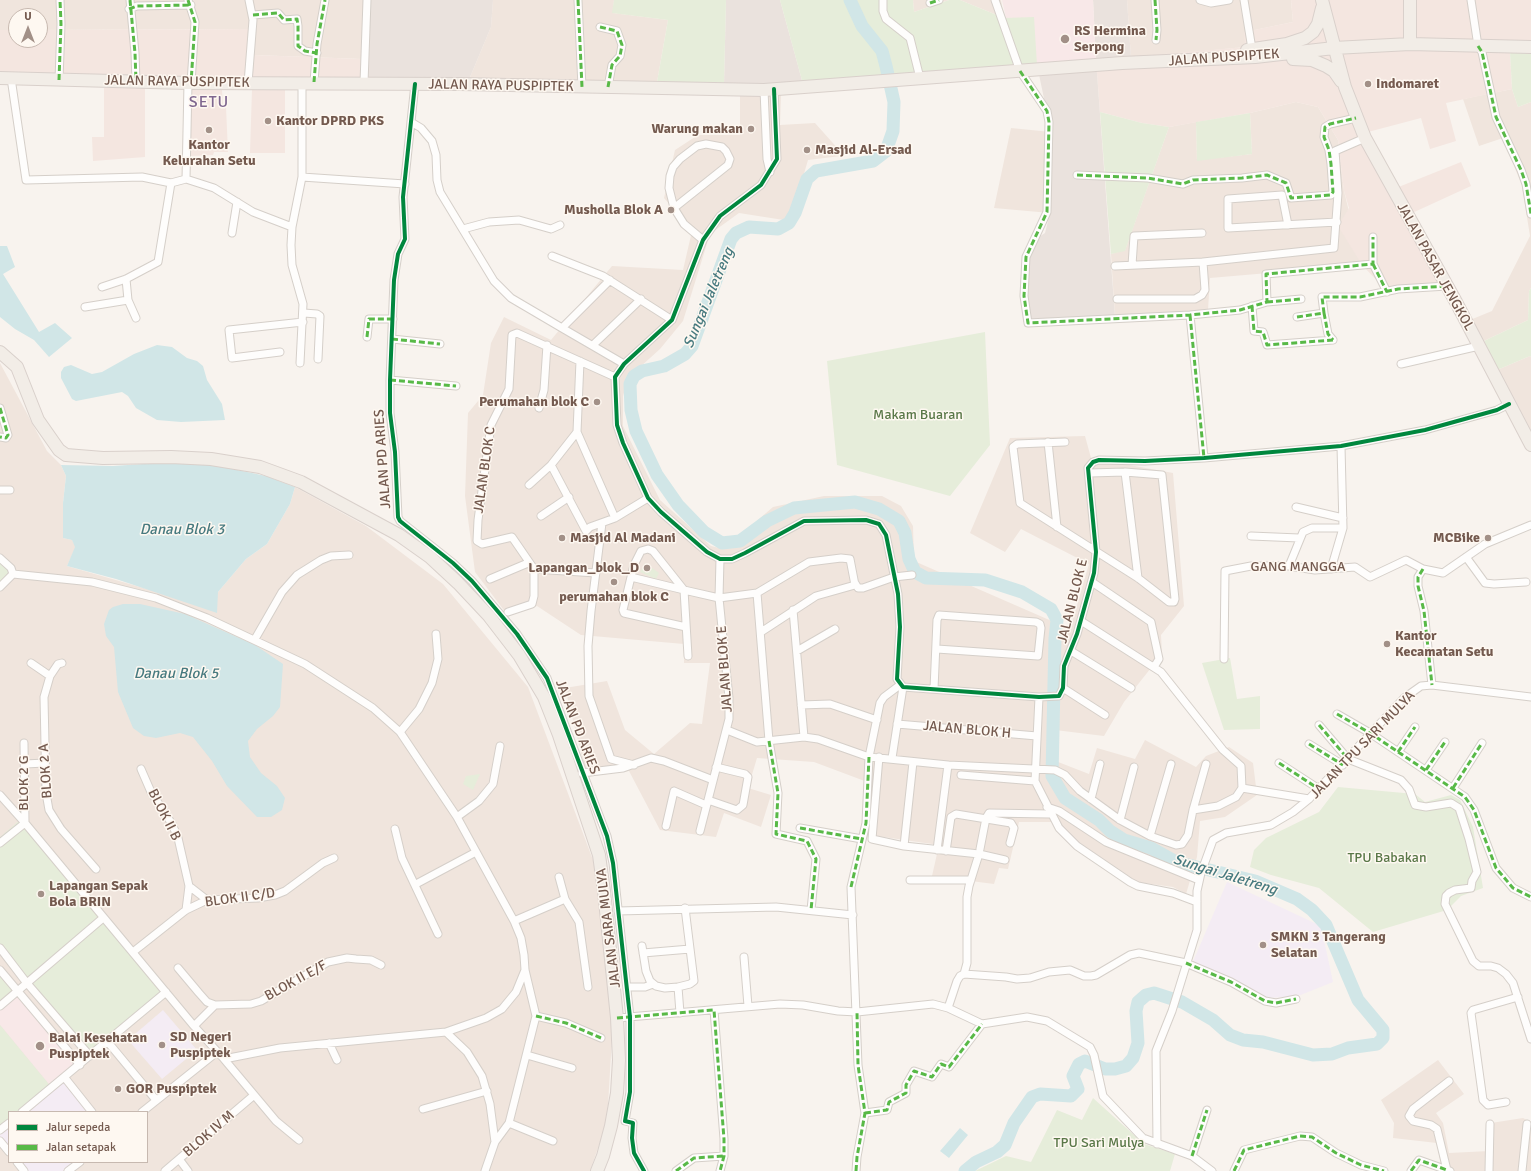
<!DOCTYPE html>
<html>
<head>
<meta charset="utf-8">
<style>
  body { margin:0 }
  #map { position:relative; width:1531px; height:1171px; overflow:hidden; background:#f8f3ee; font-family:Signika,sans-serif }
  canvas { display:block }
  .legend { position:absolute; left:8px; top:1111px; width:140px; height:52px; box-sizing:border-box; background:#fef8f1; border:1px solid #c7b9b0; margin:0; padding:5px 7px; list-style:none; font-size:12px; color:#745a4f }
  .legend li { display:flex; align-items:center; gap:8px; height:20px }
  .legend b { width:20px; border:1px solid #c7b9b0 }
  .north { position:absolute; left:8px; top:8px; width:40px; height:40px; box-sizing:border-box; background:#fef8f1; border:1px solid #c7b9b0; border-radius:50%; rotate:0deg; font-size:11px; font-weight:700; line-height:16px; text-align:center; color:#745a4f }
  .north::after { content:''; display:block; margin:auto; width:14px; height:18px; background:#a29087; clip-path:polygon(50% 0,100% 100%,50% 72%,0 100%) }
</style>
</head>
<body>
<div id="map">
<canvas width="1531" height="1171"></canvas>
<ul class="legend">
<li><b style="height:5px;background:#00873e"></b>Jalur sepeda</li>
<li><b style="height:5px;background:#58b947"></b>Jalan setapak</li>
</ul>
<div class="north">U</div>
</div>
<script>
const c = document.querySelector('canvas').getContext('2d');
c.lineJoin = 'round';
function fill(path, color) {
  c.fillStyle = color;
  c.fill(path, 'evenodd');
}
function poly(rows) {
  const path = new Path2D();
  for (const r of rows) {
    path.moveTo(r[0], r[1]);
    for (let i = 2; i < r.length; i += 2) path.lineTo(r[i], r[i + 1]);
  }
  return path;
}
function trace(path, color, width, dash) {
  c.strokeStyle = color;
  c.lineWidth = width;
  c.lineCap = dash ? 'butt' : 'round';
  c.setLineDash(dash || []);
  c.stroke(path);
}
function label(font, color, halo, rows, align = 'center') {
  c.font = font + ' Signika,sans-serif';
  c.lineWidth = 3;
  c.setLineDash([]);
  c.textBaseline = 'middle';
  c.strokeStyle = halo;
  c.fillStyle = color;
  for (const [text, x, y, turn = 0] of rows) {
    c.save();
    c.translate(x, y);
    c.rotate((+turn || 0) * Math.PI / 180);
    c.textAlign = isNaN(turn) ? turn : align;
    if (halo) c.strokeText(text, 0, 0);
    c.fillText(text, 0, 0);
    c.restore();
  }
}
const residential = poly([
  [0,0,364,0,362,59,253,55,253,29,40,30,40,16,16,16,16,30,0,30],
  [493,0,614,0,613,13,668,20,657,82,468,82,491,27],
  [913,0,949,0,914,12],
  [960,0,1001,0,1004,18],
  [1127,0,1291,0,1293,22,1245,32,1245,47,1131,58],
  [1512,89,1518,107,1531,102,1531,288,1529,291,1528,320,1484,341,1470,320,1492,311,1530,236,1522,186,1503,138,1479,146,1463,99],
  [740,95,781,95,780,125,815,123,840,151,841,156,808,160,790,221,739,213,710,234,683,321,660,349,629,377,623,396,623,426,660,500,711,546,724,549,773,507,824,496,882,496,901,506,913,526,914,561,1070,629,1089,564,1021,529,1005,552,970,533,1010,438,1085,436,1091,458,1173,473,1184,606,1161,635,1162,654,1124,702,1104,736,1055,730,1053,760,1089,774,1097,748,1135,759,1145,740,1196,767,1206,756,1229,747,1253,763,1257,795,1225,817,1200,821,1197,857,1186,894,1173,887,1137,882,1072,843,1056,822,1019,822,1008,869,999,868,994,884,932,876,939,845,870,835,870,783,814,762,757,758,748,788,771,795,761,827,724,813,716,837,660,830,629,771,587,777,565,688,607,681,625,730,654,754,690,723,702,724,710,663,684,663,684,644,581,635,537,606,506,613,475,572,465,496,468,413,483,395,491,343,504,317,551,340,612,266,683,270,692,231,664,198,675,150,698,135,740,135],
  [1296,102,1318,107,1338,140,1344,191,1362,265,1210,278,1208,310,1175,315,1115,317,1111,254,1125,250,1169,127,1196,122,1197,160,1252,154,1250,113],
  [1011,128,1051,132,1050,213,994,208],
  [1530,356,1531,357,1531,436,1497,370],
  [0,363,47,451,61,465,66,476,63,503,63,538,72,540,76,547,67,566,154,591,218,592,246,559,267,544,290,504,295,487,366,526,443,584,528,687,596,868,613,1021,607,1122,590,1171,0,1171],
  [9,1112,147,1112,147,1162,9,1162],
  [1438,1060,1464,1094,1436,1113,1443,1123,1449,1153,1489,1151,1491,1123,1523,1118,1531,1122,1531,1171,1442,1171,1437,1143,1393,1138,1394,1123,1381,1100]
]);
const commercial = poly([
  [1291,0,1531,0,1531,52,1510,52,1512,89,1446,103,1456,141,1430,149,1421,118,1368,132,1396,188,1461,162,1471,186,1410,214,1446,281,1387,291,1362,265,1338,226,1349,208,1344,191,1338,140,1318,107,1296,102,1250,113,1169,127,1142,123,1100,112,1096,60,1245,47,1244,32,1293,22],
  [253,29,253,55,362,59,362,81,0,75,0,30,16,30,16,40,40,40,40,30],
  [104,88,145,88,145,157,93,161,92,137,104,137],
  [252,89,285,89,285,153,250,153],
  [190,90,222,90,223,107,226,107,228,152,214,152,213,155,191,156]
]);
const industrial = poly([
  [364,0,493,0,491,27,468,82,362,81],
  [726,0,780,0,803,84,724,83],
  [1093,0,1127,0,1131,58,1096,60,1115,317,1023,322,1030,243,1045,233,1050,213,1051,132,1037,65,1096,60]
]);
const education = poly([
  [1227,882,1321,926,1333,982,1298,996,1269,998,1192,964],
  [163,1010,197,1050,162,1079,128,1040],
  [62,1080,90,1112,23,1112],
  [9,1123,9,1153,0,1141,0,1130],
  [16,1162,73,1162,63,1171,23,1171]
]);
const medical = poly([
  [1002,0,1093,0,1096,60,1037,65,1006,18],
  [17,993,80,1064,52,1088,0,1025,0,1006]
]);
const green = poly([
  [614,0,726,0,724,83,657,82,668,20,612,13],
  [780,0,913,0,914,12,949,0,960,0,1004,18,1034,17,1037,65,803,84],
  [1510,52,1531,52,1531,102,1518,107,1512,89],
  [1100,112,1142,123,1169,127,1125,251,1111,254],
  [1250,113,1252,154,1197,161,1196,122],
  [1531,288,1531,357,1530,356,1497,370,1484,341,1528,320,1529,291],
  [985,332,990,445,950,496,837,465,827,361],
  [0,558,13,574,0,587],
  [645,563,659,573,656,579,640,572],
  [1230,658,1237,699,1260,696,1260,729,1224,730,1202,663],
  [480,774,473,790,463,784,466,776],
  [1338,787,1415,794,1425,802,1451,795,1460,800,1473,827,1483,888,1461,896,1447,910,1373,932,1319,888,1271,875,1250,867,1254,850,1266,838,1319,812],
  [21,819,162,992,89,1052,0,944,0,837],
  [0,972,17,993,0,1006],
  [0,1025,52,1088,23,1112,9,1112,9,1123,0,1130],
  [1093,1098,1144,1144,1175,1154,1170,1171,975,1171,1006,1156,1031,1162,1057,1110,1082,1120]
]);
const water = poly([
  [0,246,7,246,15,267,3,274,39,332,55,323,72,338,49,357,34,340,15,329,0,317],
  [157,345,172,347,187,358,197,361,203,366,207,380,222,404,225,420,181,422,157,420,136,408,128,396,122,392,76,401,72,399,61,378,61,372,64,367,71,365,92,374,102,372,134,354],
  [158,463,196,463,233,469,266,476,295,487,290,504,267,544,246,559,218,592,217,613,116,579,67,566,75,547,72,540,63,538,63,503,66,476,61,465,113,466],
  [123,604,140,604,185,614,255,645,283,664,280,707,273,716,257,729,248,741,250,757,261,773,277,786,285,798,282,810,271,817,257,817,227,786,212,761,193,737,180,733,156,738,144,736,133,728,118,692,114,647,106,636,104,624,109,610,113,607],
  [960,1128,968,1135,949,1158,940,1151]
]);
const river = poly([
  [850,0,862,26,882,51,886,66,894,102,893,131,886,151,873,161,816,171,807,179,795,213,789,223,778,229,749,227,736,233,731,239,692,346,685,354,664,366,642,371,634,376,630,384,631,410,636,431,657,475,678,505,704,532,722,543,740,541,767,521,794,508,855,502,879,509,899,521,905,533,909,559,915,572,926,578,985,580,1022,592,1051,609,1057,620,1055,638,1052,776,1065,798,1099,820,1110,831,1124,840,1151,848,1176,862,1255,881,1297,899,1312,910,1326,925,1358,1000,1383,1030,1383,1038,1377,1044,1348,1048,1332,1054,1313,1055,1263,1042,1243,1040,1230,1035,1213,1020,1182,1002,1154,993,1146,995,1138,1002,1136,1011,1138,1043,1133,1058,1126,1066,1115,1069,1105,1069,1085,1061,1079,1064,1073,1076,1078,1089,1071,1096,1040,1094,1032,1097,1014,1123,1005,1145,997,1152,976,1162,965,1171]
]);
const minor = poly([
  [130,0,135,53,136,81],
  [188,0,195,22,191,83],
  [578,0,582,87],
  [883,0,883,11,886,19,910,38,920,78],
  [995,0,1020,71,1047,111,1049,122,1047,212,1026,257,1024,296,1028,323,1190,315,1240,310,1267,302,1266,274,1373,264,1373,237],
  [1155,0,1157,30,1156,40],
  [1200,0,1211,3,1229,0],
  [1244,0,1252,49],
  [1471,0,1478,46,1482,52,1496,117,1521,170,1526,184,1531,214],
  [930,3,939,0],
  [129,9,137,6,191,5],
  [253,15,278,13,284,20,297,19,298,26,298,46,305,51,317,53],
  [600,27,617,31,622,45,620,56,612,65,608,87],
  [11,78,26,180,142,177,171,183,186,179,214,188,253,212,292,227],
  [59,80,61,24,60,0],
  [314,82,317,44,325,0],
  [248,83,253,20,249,0],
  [364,83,367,0],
  [415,84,403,197,405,239,398,254,394,280,390,380,390,413,395,452,398,517,400,521,453,563,472,581,517,634,547,678,607,836,613,863,630,1017,630,1092,625,1121,633,1123,632,1138,634,1153,644,1171],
  [774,89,777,159,761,185,720,216,703,240,672,320,624,364,615,377,617,425,623,443,648,498,661,512,707,552,720,559,732,559,745,553,804,521,866,520,879,524,886,535,898,594,900,627,897,679,903,687,1039,697,1059,696,1063,688,1064,666,1077,634,1094,573,1096,552,1088,468,1093,462,1099,460,1145,461,1204,458,1341,446,1425,430,1497,410,1509,404],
  [764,90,767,159,770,172],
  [411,122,421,128,432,141,436,155,437,180,440,192,494,281,511,298,562,328],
  [1077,175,1148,178,1183,184,1193,180,1242,178,1267,175,1286,183,1291,198,1331,195,1333,192,1331,164,1329,150,1324,137,1325,127,1330,124,1356,118],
  [302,177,405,184],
  [186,179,188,83],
  [674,208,728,165,730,159,726,151,722,147,706,144,697,146,680,159,673,167,670,176,669,188,674,208,684,224,703,240],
  [1288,225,1282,195,1228,199,1228,228,1337,222],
  [463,229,489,222,519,220,551,229,560,225],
  [232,233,237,202],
  [552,256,603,276,672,320],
  [1373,264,1387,292],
  [1132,265,1134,236,1202,233],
  [1115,266,1203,262],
  [126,279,128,300,136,318],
  [610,280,562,328,624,364],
  [102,287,126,279,158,262,171,183],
  [1117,299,1195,299,1202,295,1205,290,1203,262,1334,248,1338,193,1335,151,1365,138],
  [1267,302,1301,299],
  [1252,306,1254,331,1263,332,1267,345,1333,340],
  [85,307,128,300],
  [304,313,317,314,320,316,318,359],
  [1324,313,1328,334,1333,340],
  [1190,315,1204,458],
  [1297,317,1324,313,1322,297,1360,297,1398,289,1447,286],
  [367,337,369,319,393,319],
  [392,339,440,344],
  [593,345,641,299],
  [280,352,232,358,229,330,303,322],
  [300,363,303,304,292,265,291,245,292,227,302,177,302,82],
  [1401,364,1479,346],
  [390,380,456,386],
  [0,408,8,435,6,438,0,437],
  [539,408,544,390,547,345],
  [577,432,615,518],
  [1048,442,1057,527],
  [1065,442,1017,444,1013,447,1020,503,1138,578,1169,602,1174,602,1175,599,1162,475,1125,472,1138,578],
  [551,465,586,531,590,527,615,518,648,498],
  [1090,473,1125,472],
  [529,485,551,465,577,432,580,361],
  [0,490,10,490],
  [1296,507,1343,518],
  [541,516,569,497],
  [602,523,591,611,588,646,589,696,611,759,634,765],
  [1251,536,1299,538],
  [1466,557,1485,583,1494,584,1526,582],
  [0,558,11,568,13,574,0,587],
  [1289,566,1303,532,1312,528,1343,528],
  [534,569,596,573],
  [1331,569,1343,528,1341,446],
  [1423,569,1418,577,1418,586,1424,611,1432,685],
  [13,574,92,582,156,598,207,618,305,664,373,708,400,732,457,817,514,921,521,938,524,955,525,970,536,1016,509,1123,495,1142,485,1171],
  [631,577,623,610,624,613,686,627],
  [490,579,528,563],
  [1092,582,1151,622,1159,659,1154,667],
  [855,583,858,588,863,588,894,577,912,575],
  [757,593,769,741,778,793,776,834,807,841,816,859,811,910],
  [793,610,804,737],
  [508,612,532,604,534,596,534,569,512,537,482,544,477,541,478,520,491,425,509,389,512,335,517,333,615,377],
  [1081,621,1161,672,1223,750,1241,766,1242,788,1236,797,1218,806,1193,810],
  [255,639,282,592,297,575,321,560,331,556,349,555],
  [797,651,835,629],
  [1071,651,1131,688],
  [688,656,684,590,653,551,648,549,641,551,634,565,631,577,684,590,719,598,757,593,809,562,841,558,850,559,855,585,816,596,761,632],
  [1224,659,1225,571,1251,566,1289,566,1315,570,1355,567,1370,577,1406,560,1423,569,1443,573,1485,544,1531,525],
  [31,663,50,676],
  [62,663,58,664,50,676,44,697,46,793,49,810,61,829,96,869],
  [1063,688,1105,715],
  [934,689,937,620,939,615,1036,622,1040,624,1041,628,1038,656,937,649],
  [1039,697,1035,781,1059,828,1077,846,1130,882,1138,886,1173,893,1197,902],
  [801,705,830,704,877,720],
  [1337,714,1370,733,1465,797,1474,810,1496,868,1513,888,1531,897],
  [897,724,1037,736],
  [1319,725,1348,759,1401,780,1409,789,1415,805,1426,807,1451,803,1459,808,1469,839,1477,872,1472,881,1471,888,1455,890,1449,893,1446,896,1445,904,1473,961,1479,966,1491,966,1498,968,1506,974,1513,983,1531,1039],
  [727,730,757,742,804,737,818,739,869,757,948,765,1055,770,1065,775,1080,791,1120,820,1150,836,1176,845,1182,844,1188,835,1193,810,1206,764],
  [400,732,419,709,432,683,438,659,436,634],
  [24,743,25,823],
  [1309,744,1343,765],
  [1398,752,1415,727],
  [879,757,872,839,904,846,979,854,1005,860],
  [892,758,903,687],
  [1279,763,1319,789],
  [25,764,45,763],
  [141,769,151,792,172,824,178,838,189,886,186,910],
  [1426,770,1445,742],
  [582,773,623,768,651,758,664,761,713,780],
  [961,775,1035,781],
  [1242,788,1309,799],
  [1453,788,1482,743],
  [0,795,25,823],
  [1091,799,1100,764],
  [708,800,737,810,743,805,748,777,745,774,716,767],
  [1047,807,1059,811,1106,842,1199,880],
  [457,817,479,801,493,784,500,746],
  [1120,820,1134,767],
  [666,826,674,791,706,805],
  [800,828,862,839],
  [395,829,402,858,438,934],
  [700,831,729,719,729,698,719,598,720,559],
  [1150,836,1171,764],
  [0,843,25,823,194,1026,224,1059,280,1048,446,1032,467,1052,482,1076,490,1104,495,1142],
  [904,846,913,762],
  [980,849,986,818,989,813,1050,814],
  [937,850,948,765],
  [946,851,951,817,956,814,1011,823,1014,828,1010,843],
  [559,877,565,899,579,922,588,987],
  [910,880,971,880],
  [416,884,476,852],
  [189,886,207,900],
  [618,911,776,907,853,915],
  [514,921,565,899],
  [642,946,646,971,650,981,656,986,665,988,678,987],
  [0,948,26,982,90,1056],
  [133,952,186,910,207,900,258,898,275,895,285,891,323,863,334,858],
  [643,953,690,949],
  [744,957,748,1006],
  [178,968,199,993,207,1002,215,1005],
  [0,970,80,1065],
  [964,974,967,963,967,897,969,886,979,854],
  [628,987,645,987,653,984],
  [0,1006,103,918],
  [948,1008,957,981,960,976,964,974,1006,977,1017,979,1030,978,1049,972,1070,970,1084,976,1091,976,1096,975,1130,955,1139,953,1186,963,1231,982,1265,1001,1276,1003,1296,999],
  [714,1010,724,1139,724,1156,720,1171],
  [680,1013,678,987,690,984,694,981,685,908],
  [536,1016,566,1023,601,1038],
  [617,1018,780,1004,803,1005,838,1011,857,1012,933,1004,948,1008,982,1024,1027,1017,1047,1021,1090,1047,1094,1055,1103,1096,1143,1138,1192,1156,1212,1171],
  [194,1026,215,1005,251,1004,261,1001,328,962,347,958,356,959,371,960,381,965],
  [446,1032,486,1018,502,1009,516,992,525,970],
  [107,1041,156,1100],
  [329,1043,337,1060],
  [527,1055,572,1068],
  [224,1059,276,1121,299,1140],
  [65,1078,92,1112],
  [1506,1102,1488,1105,1483,1100,1471,1013,1473,1010,1518,997],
  [423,1109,487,1091],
  [22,1112,166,992],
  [142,1112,217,1052],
  [865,1113,887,1110,889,1102,906,1093,906,1085,914,1071,932,1077,941,1064,949,1067,982,1024],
  [509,1123,553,1141],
  [0,1130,9,1123],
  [0,1141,9,1152],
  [1157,1144,1156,1051,1172,1011,1197,930,1197,891,1201,873,1213,840,1226,833,1271,825,1293,812,1309,799,1404,698,1421,686,1432,685,1531,697],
  [1192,1156,1207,1110],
  [179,1159,188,1171],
  [17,1162,24,1171],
  [1447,1170,1437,1129,1431,1125,1413,1121,1409,1116,1413,1109,1449,1081],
  [68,1171,80,1162],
  [165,1171,253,1096],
  [676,1171,694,1158,724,1156],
  [856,1171,857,1157,865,1113,858,1065,851,887,866,823,869,757,880,703,884,697,900,685],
  [1234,1171,1244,1150,1300,1136,1312,1137,1336,1153,1361,1165,1384,1171],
  [1411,1171,1419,1160,1450,1171],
  [1489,1171,1490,1124],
  [1522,1171,1527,1124]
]);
const primary = poly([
  [1322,0,1345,87,1365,138,1456,302,1531,445],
  [1410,44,1410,0],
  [1247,50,1287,44,1305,38,1313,32,1318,24,1322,8],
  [1293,59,1312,60,1326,66,1334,71,1341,81],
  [0,78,188,83,459,84,764,90,1122,63,1255,57,1334,48,1410,44,1531,47],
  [0,352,17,367,38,420,59,450,66,455,103,458,171,457,211,459,260,467,301,482,399,535,430,557,458,583,489,616,519,655,544,697,559,735,599,855,604,891,617,1018,619,1060,617,1093,611,1126,603,1156,597,1171]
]);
const quiet = poly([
  [130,0,135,53,136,81],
  [188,0,195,22,191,83],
  [578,0,582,87],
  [1155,0,1157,30,1156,40],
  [930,3,939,0],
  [129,9,137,6,191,5],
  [253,15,278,13,284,20,297,19,298,26,298,46,305,51,317,53],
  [600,27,617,31,622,45,620,56,612,65,608,87],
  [1478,46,1482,52,1496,117,1521,170,1526,184,1531,214],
  [1020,71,1047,111,1049,122,1047,212,1026,257,1024,296,1028,323,1190,315,1240,310,1267,302,1266,274,1373,264,1373,237],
  [59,80,61,24,60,0],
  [314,82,317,44,325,0],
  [1077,175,1148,178,1183,184,1193,180,1242,178,1267,175,1286,183,1291,198,1331,195,1333,192,1331,164,1329,150,1324,137,1325,127,1330,124,1356,118],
  [1373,264,1387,292],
  [1267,302,1301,299],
  [1252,306,1254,331,1263,332,1267,345,1333,340],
  [1324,313,1328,334,1333,340],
  [1190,315,1204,458],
  [1297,317,1324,313,1322,297,1360,297,1398,289,1447,286],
  [367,337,369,319,393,319],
  [392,339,440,344],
  [390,380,456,386],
  [0,408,8,435,6,438,0,437],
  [1423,569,1418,577,1418,586,1424,611,1432,685],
  [1337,714,1370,733,1465,797,1474,810,1496,868,1513,888,1531,897],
  [1319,725,1348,759],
  [769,741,778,793,776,834,807,841,816,859,811,910],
  [1309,744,1343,765],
  [1398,752,1415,727],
  [1279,763,1319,789],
  [1426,770,1445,742],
  [1453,788,1482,743],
  [800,828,862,839],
  [851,887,866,823,869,757],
  [1186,963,1231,982,1265,1001,1276,1003,1296,999],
  [536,1016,566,1023,601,1038],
  [617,1018,714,1010,724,1139,724,1156,720,1171],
  [865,1113,887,1110,889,1102,906,1093,906,1085,914,1071,932,1077,941,1064,949,1067,982,1024],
  [1192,1156,1207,1110],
  [676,1171,694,1158,724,1156],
  [856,1171,857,1157,865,1113,858,1065,857,1012],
  [1234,1171,1244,1150,1300,1136,1312,1137,1336,1153,1361,1165,1384,1171],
  [1411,1171,1419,1160,1447,1170]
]);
const cycleway = poly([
  [415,84,403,197,405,239,398,254,394,280,390,380,390,413,395,452,398,517,400,521,453,563,472,581,517,634,547,678,607,836,613,863,630,1017,630,1092,625,1121,633,1123,632,1138,634,1153,644,1171],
  [774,89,777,159,761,185,720,216,703,240,672,320,624,364,615,377,617,425,623,443,648,498,661,512,707,552,720,559,732,559,745,553,804,521,866,520,879,524,886,535,898,594,900,627,897,679,903,687,1039,697,1059,696,1063,688,1064,666,1077,634,1094,573,1096,552,1088,468,1093,462,1099,460,1145,461,1204,458,1341,446,1425,430,1497,410,1509,404]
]);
const markers = [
  [1065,39,5,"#a29087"],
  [1368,84,4,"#a29087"],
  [268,121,4,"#a29087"],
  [751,129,4,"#a29087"],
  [209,130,4,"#a29087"],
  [807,150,4,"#a29087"],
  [671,210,4,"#a29087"],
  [597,402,4,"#a29087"],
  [562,538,4,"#a29087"],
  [1488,538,4,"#a29087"],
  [647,568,4,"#a29087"],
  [614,582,4,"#a29087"],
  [1387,644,4,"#a29087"],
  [41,894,4,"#a29087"],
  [1263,945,4,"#a29087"],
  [162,1045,4,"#a29087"],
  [40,1046,5,"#a29087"],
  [118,1089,4,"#a29087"]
];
const poiNames = [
  ["RS Hermina",1074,31],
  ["Serpong",1074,47],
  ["Indomaret",1376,84],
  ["Kantor DPRD PKS",276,121],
  ["Warung makan",743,129,"right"],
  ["Kantor",209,145,"center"],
  ["Kelurahan Setu",209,161,"center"],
  ["Masjid Al-Ersad",815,150],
  ["Musholla Blok A",663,210,"right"],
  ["Perumahan blok C",589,402,"right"],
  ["Masjid Al Madani",570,538],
  ["MCBike",1480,538,"right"],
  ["Lapangan_blok_D",639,568,"right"],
  ["perumahan blok C",614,597,"center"],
  ["Kantor",1395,636],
  ["Kecamatan Setu",1395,652],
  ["Lapangan Sepak",49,886],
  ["Bola BRIN",49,902],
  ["SMKN 3 Tangerang",1271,937],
  ["Selatan",1271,953],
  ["SD Negeri",170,1037],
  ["Puspiptek",170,1053],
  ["Balai Kesehatan",49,1038],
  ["Puspiptek",49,1054],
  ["GOR Puspiptek",126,1089]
];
const streetNames = [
  ["JALAN PUSPIPTEK",1224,58,-4],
  ["JALAN RAYA PUSPIPTEK",177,82,1],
  ["JALAN RAYA PUSPIPTEK",501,86,1],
  ["JALAN PASAR JENGKOL",1435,267,61],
  ["JALAN PD ARIES",383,459,-94],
  ["JALAN BLOK C",485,470,-82],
  ["GANG MANGGA",1298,567],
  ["JALAN BLOK E",1073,601,-76],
  ["JALAN BLOK E",725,669,-94],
  ["JALAN PD ARIES",577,727,69],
  ["JALAN BLOK H",967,730,5],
  ["JALAN TPU SARI MULYA",1363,745,-46],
  ["BLOK 2 A",46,771,-94],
  ["BLOK 2 G",24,783,-90],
  ["BLOK II B",164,815,63],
  ["BLOK II C/D",240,898,-8],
  ["JALAN SARA MULYA",609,928,-97],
  ["BLOK II E/F",296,981,-29],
  ["BLOK IV M",209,1134,-41]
];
const parkNames = [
  ["Makam Buaran",918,415],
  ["TPU Babakan",1387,858],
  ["TPU Sari Mulya",1099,1143]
];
const waterNames = [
  ["Sungai Jaletreng",709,298,-67],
  ["Danau Blok 3",182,530],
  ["Danau Blok 5",176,674],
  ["Sungai Jaletreng",1225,875,17]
];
const quarterNames = [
  ["SETU",209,103]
];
fill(residential, '#f0e5dd');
fill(commercial, '#f4e6e0');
fill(industrial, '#eae2dd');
fill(education, '#f4ecf4');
fill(medical, '#f8e8e8');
fill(green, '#e6edda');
fill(water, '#d1e6e7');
trace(river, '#d1e6e7', 13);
trace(minor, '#d5cfc9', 9);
trace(primary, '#d9d0cb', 14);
trace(minor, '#fefdfc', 7);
trace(primary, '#f2ede7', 12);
trace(quiet, '#58b947', 3, [6, 3]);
trace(cycleway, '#00873e', 4);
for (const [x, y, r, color] of markers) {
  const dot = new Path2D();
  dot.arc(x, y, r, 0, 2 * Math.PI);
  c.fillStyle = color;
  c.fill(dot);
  trace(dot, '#fef8f1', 1.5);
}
label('bold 14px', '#745a4f', '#fef8f1', poiNames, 'left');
label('14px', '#745a4f', '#fef8f1', streetNames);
label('14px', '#5a7848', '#fef8f1', parkNames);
label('italic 15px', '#477a7f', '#fef8f1', waterNames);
c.letterSpacing = '1px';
label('16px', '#7f678f', '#fef8f1', quarterNames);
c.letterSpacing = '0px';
</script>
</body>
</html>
